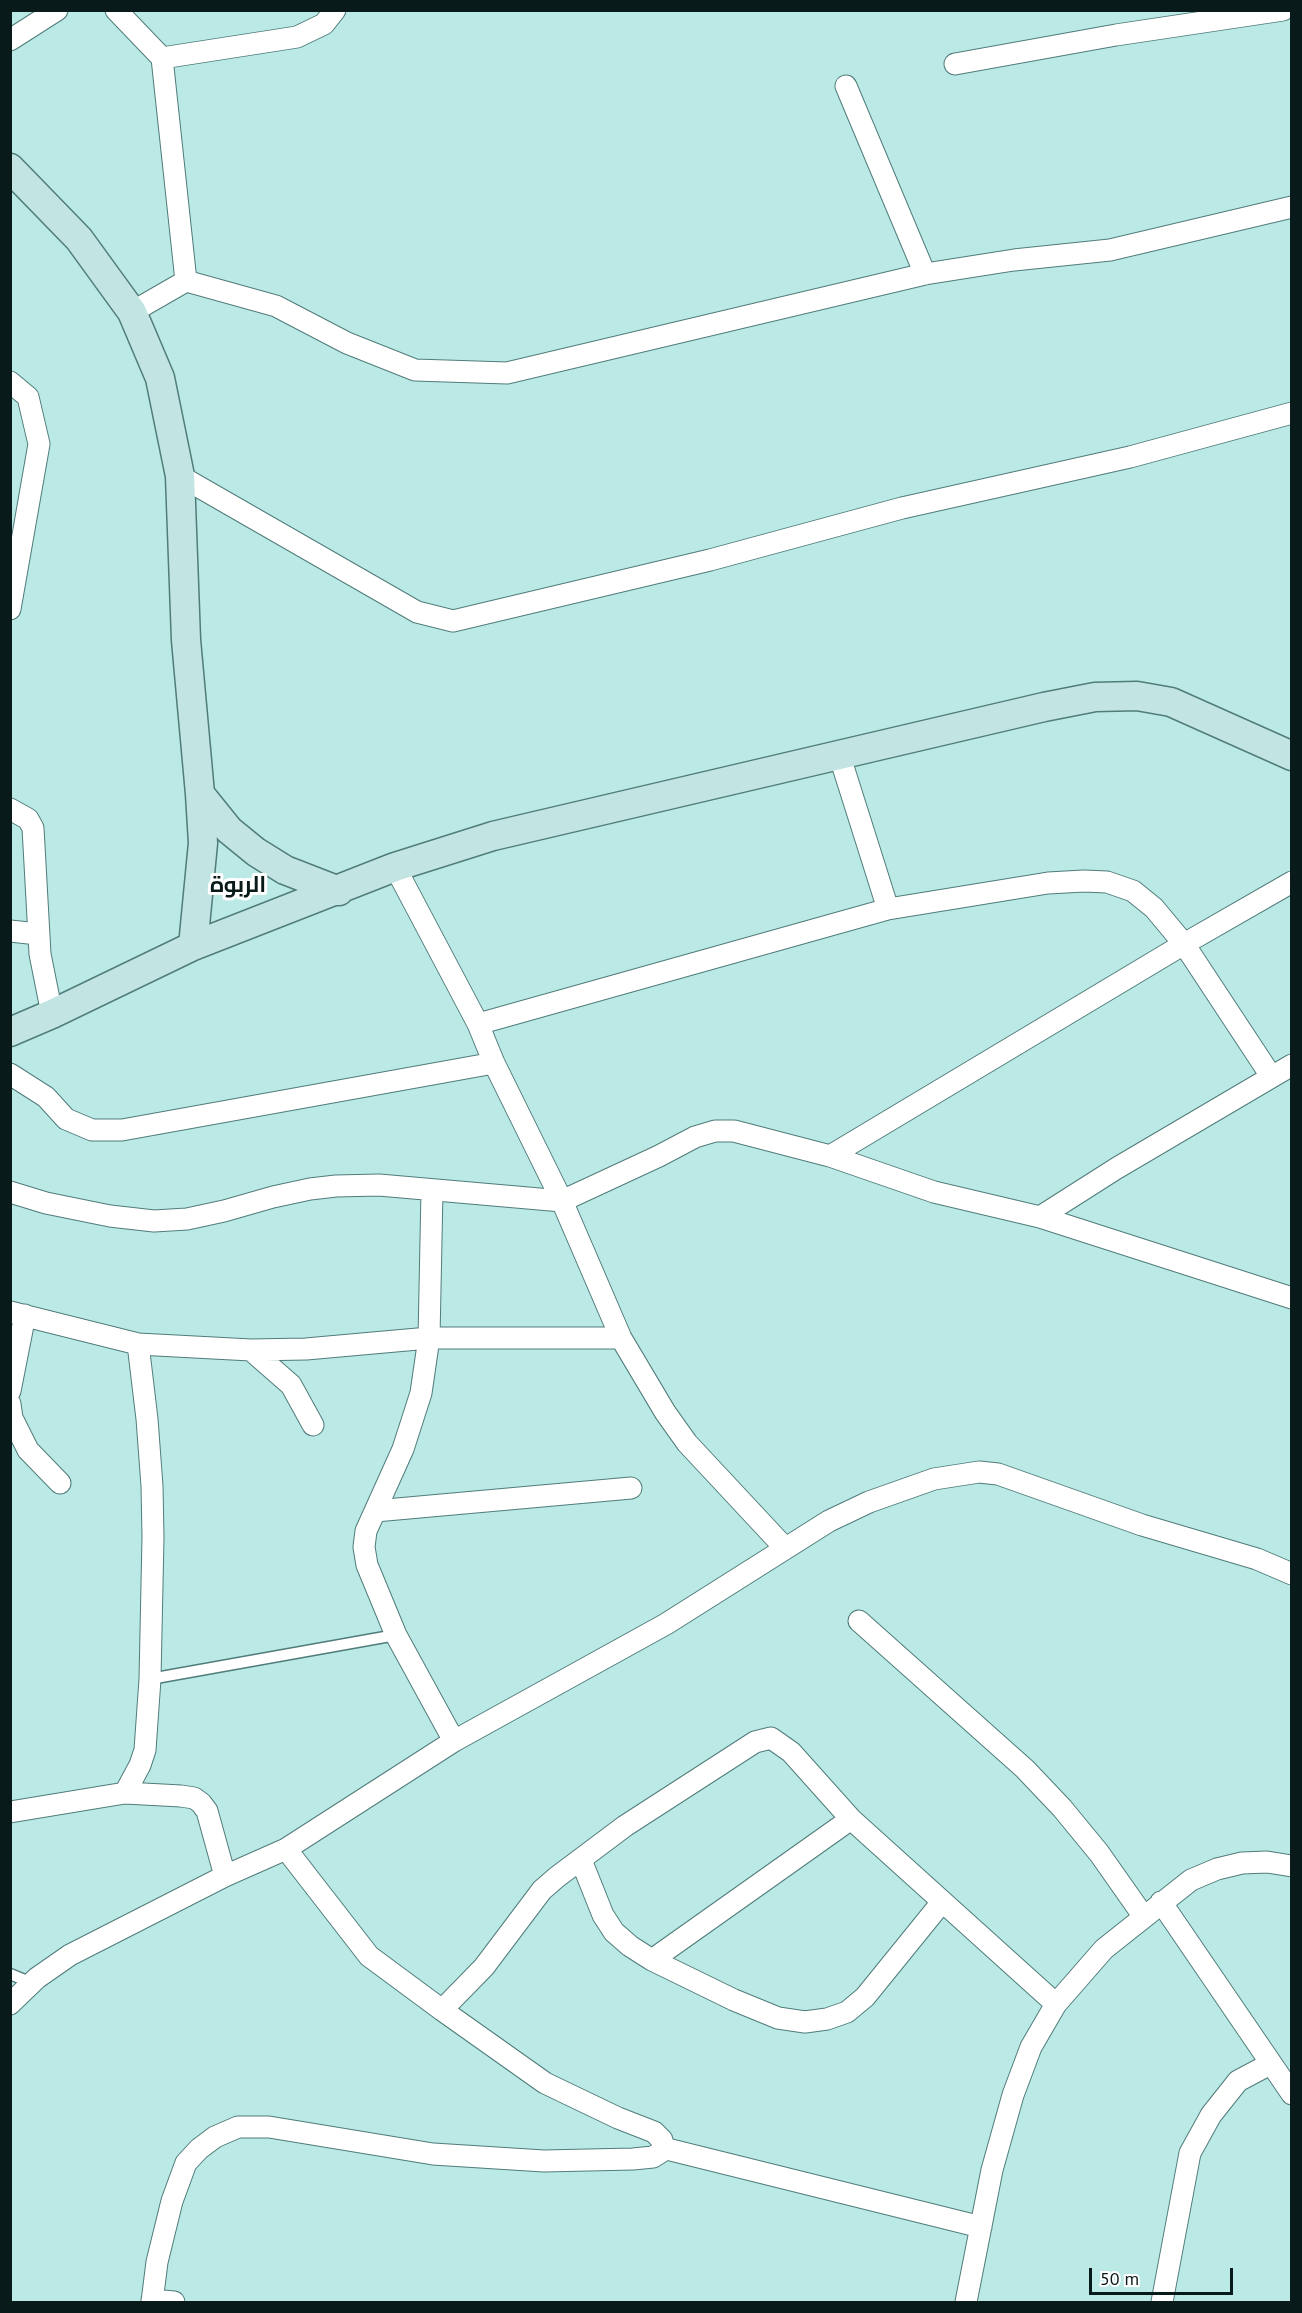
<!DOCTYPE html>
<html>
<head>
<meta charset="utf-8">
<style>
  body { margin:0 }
  #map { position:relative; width:1302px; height:2313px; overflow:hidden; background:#bae9e6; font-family:"PT Sans",sans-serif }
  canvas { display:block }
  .frame { position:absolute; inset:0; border:12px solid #081a19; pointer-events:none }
  .scale { position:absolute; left:1089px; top:2268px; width:144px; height:27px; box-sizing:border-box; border:3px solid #081a19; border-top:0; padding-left:8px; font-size:18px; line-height:21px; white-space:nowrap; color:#081a19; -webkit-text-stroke:4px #fff; paint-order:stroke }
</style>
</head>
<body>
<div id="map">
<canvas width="1302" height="2313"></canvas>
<div class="frame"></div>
<div class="scale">50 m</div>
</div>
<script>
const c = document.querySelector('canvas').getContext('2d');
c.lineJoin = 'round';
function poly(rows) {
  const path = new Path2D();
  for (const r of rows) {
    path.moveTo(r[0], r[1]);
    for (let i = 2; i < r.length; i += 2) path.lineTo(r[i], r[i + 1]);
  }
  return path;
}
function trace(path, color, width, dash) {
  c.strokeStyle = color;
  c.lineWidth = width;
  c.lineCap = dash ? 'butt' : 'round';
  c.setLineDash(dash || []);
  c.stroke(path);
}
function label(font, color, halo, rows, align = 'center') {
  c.font = font + ' "PT Sans",Cairo,sans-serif';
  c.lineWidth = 6;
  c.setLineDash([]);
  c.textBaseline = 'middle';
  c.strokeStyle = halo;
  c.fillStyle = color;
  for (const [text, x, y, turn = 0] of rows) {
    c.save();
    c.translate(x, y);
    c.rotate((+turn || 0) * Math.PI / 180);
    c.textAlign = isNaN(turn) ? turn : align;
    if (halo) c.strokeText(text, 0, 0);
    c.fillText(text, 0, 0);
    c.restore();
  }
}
const lane = poly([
  [150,1679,396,1635],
  [10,1974,32,1983]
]);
const street = poly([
  [116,10,162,58,297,37,324,24,335,10],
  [10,40,57,10],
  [162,58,186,281],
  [955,64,1116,35,1283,10],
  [846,86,925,274],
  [132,312,186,281,276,306,347,343,415,370,507,373,925,274,1014,260,1110,250,1292,207],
  [10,382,28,397,39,444,10,609],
  [180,476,417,612,453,621,710,560,902,508,1130,457,1292,413],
  [839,754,888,909,1048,883,1084,881,1107,882,1133,891,1154,908,1184,944,1271,1076],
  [10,809,28,819,33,828,40,954,52,1014],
  [395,867,478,1024,494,1063,562,1201,621,1338,665,1412,687,1443,785,1548],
  [10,931,38,934],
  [478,1024,888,909],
  [10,1074,46,1097,66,1119,92,1130,122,1130,494,1063],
  [830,1156,1184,944,1292,882],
  [432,1191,429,1338,421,1393,403,1449,366,1531,364,1547,367,1565,396,1635,454,1741],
  [10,1192,46,1203,110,1216,154,1221,187,1219,224,1211,273,1197,310,1189,336,1186,379,1185,562,1201,659,1156,695,1137,715,1131,734,1131,830,1156,934,1192,1040,1217,1292,1298],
  [1040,1217,1117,1168,1292,1065],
  [10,1312,138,1344,251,1350,291,1385,313,1425],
  [251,1350,306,1349,429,1338,621,1338],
  [10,1391,25,1315],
  [10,1404,12,1418,28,1450,60,1483],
  [375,1511,631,1488],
  [859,1621,1025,1769,1062,1808,1099,1853,1144,1917],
  [125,1793,181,1796,194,1798,201,1803,207,1811,225,1876],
  [10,1812,125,1793,140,1765,145,1750,150,1679,153,1537,152,1486,147,1419,138,1344],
  [286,1849,369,1956,442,2010,484,1967,542,1890,557,1877,625,1826,755,1742,771,1738,791,1752,851,1819,1056,2004],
  [581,1860,603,1915,614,1932,630,1946,652,1960,734,2000,778,2018,805,2022,827,2019,847,2012,865,1997,942,1902],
  [1161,1902,1292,2094],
  [652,1960,851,1819],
  [10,2004,37,1978,70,1955,225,1876,286,1849,454,1741,666,1624,829,1521,869,1502,934,1479,979,1472,998,1474,1142,1525,1257,1559,1292,1574],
  [663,2148,981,2227],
  [152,2300,174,2302],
  [152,2302,157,2262,172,2201,186,2163,199,2149,215,2137,238,2127,269,2127,433,2154,544,2161,633,2159,653,2157,661,2152,663,2148,662,2140,654,2132,618,2118,545,2083,442,2010],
  [966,2302,992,2170,1013,2095,1031,2047,1056,2004,1104,1949,1191,1880,1217,1869,1242,1863,1267,1862,1292,1866],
  [1162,2302,1190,2153,1211,2115,1238,2081,1270,2064]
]);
const secondary = poly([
  [10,168,79,239,132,312,160,378,180,476,186,640,200,794,203,843,193,946],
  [200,794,229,830,256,852,285,870,339,891],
  [10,1032,52,1014,193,946,395,867,493,836,1044,707,1095,697,1137,696,1171,702,1292,756]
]);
const neighbourhoodNames = [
  ["الربوة",238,886]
];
trace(lane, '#507c7a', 13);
trace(street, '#507c7a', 23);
trace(secondary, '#507c7a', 31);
trace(lane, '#fff', 10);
trace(street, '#fff', 21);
trace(secondary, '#c2e5e3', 28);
label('bold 22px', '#081a19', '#fff', neighbourhoodNames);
</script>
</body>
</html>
